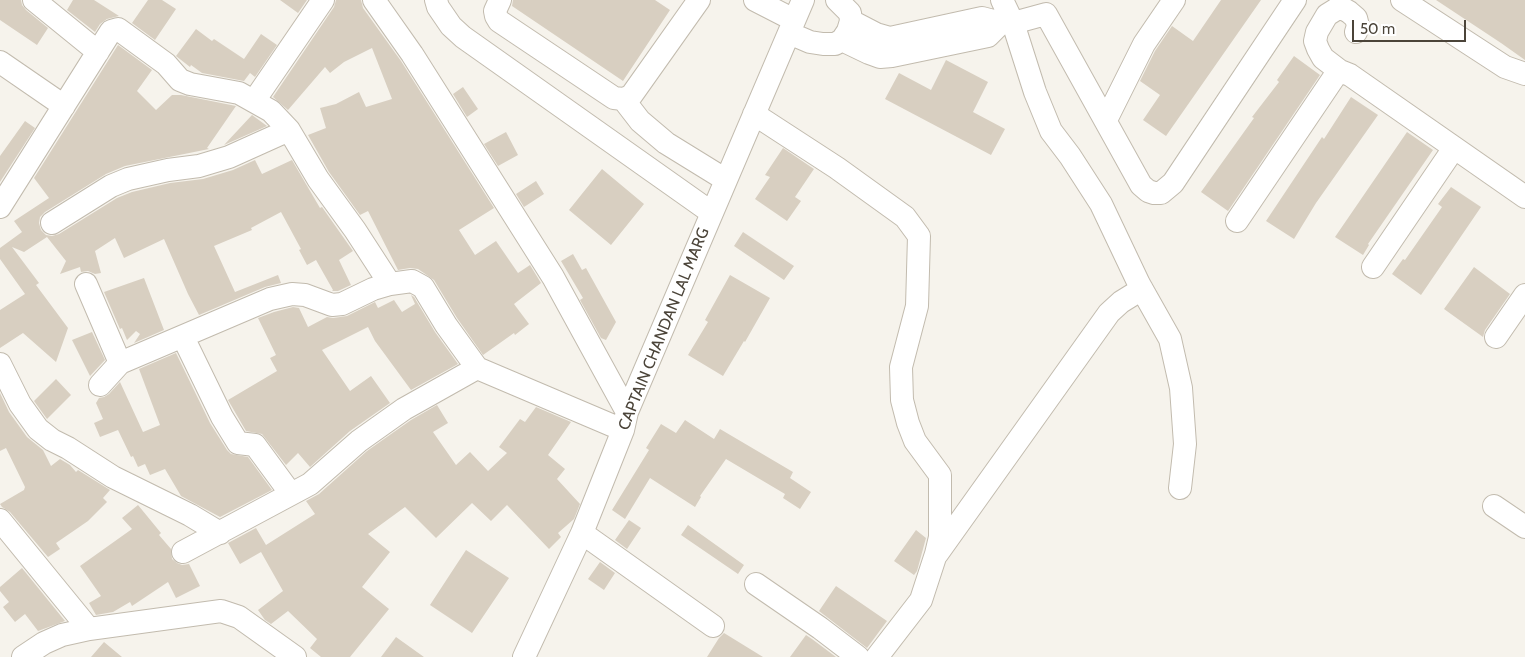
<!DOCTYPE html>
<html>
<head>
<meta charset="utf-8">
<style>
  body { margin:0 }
  #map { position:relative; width:1525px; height:657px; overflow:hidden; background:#f6f3ec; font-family:Cabin,sans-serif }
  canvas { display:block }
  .scale { position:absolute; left:1352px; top:20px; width:114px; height:22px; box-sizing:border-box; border:2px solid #4b4439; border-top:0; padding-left:6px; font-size:15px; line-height:18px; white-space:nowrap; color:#4b4439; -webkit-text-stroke:4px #fff; paint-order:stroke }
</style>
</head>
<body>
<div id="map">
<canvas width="1525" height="657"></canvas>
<div class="scale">50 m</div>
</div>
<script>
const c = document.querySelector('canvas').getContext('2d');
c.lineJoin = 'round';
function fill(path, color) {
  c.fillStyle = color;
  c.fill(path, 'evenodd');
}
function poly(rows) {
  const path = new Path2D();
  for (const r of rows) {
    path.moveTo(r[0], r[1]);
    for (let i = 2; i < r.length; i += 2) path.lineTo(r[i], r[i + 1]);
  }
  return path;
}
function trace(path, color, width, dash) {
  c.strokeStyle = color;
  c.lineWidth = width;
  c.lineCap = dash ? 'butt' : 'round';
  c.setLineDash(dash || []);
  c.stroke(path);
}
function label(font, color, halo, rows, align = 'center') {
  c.font = font + ' Cabin,sans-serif';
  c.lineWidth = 4;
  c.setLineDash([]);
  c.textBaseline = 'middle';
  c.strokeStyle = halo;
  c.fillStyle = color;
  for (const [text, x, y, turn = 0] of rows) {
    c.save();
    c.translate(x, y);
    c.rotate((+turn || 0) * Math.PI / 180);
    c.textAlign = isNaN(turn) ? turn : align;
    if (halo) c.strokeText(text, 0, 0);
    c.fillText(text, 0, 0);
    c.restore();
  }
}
const building = poly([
  [0,0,21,0,22,5,26,10,48,28,37,45,0,20],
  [73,0,94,0,119,16,107,19,100,24,95,32,67,10],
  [148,0,162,0,176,9,155,40,132,23],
  [280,0,307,0,298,13],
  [336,0,361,0,363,8,401,61,494,208,459,230,475,255,496,241,518,273,530,265,541,283,514,304,529,324,515,335,514,333,483,355,457,318,434,280,418,269,410,268,398,270,368,211,360,215,329,172,308,135,326,128,320,108,336,104,359,92,366,107,392,99,372,48,344,62,330,73,325,67,288,110,273,97,334,7],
  [513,0,655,0,670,10,623,81,512,6],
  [1221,0,1261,0,1166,136,1143,120,1160,95,1140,81,1155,51,1172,26,1193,41],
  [1436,0,1525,0,1525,60,1501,43],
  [196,29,212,41,214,39,244,59,261,34,277,45,255,77,250,73,244,81,202,73,191,65,190,67,176,56],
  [118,45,152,70,137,91,156,110,172,95,181,95,236,106,207,148,209,149,125,166,106,174,45,212,40,217,39,223,41,230,46,235,52,236,59,234,117,198,132,192,170,183,203,179,233,170,255,160,262,174,292,160,320,208,322,207,353,251,339,260,351,285,338,291,332,291,333,290,316,260,307,265,299,250,301,249,281,212,251,228,252,230,214,246,235,292,278,275,281,283,265,287,199,315,188,294,164,239,124,258,115,238,95,251,101,273,95,274,88,271,81,272,80,267,60,274,66,261,47,237,24,252,12,247,39,283,36,285,68,328,56,362,23,333,0,348,0,310,25,294,0,259,0,248,22,232,14,221,49,198,34,178],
  [1294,56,1320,75,1228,211,1201,192,1254,118,1252,117,1279,82,1277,80],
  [946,60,988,82,973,112,1005,129,991,155,885,99,899,73,931,90],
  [463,87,478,109,467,117,453,94],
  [1351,97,1378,115,1316,203,1294,239,1266,221,1322,137,1324,139],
  [252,115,267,126,224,145],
  [25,121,35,128,0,182,0,156],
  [506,132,518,155,498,166,484,144],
  [1407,132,1433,150,1368,244,1369,245,1363,255,1335,237],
  [783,148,814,169,795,197,801,201,787,221,755,199,770,177,765,175],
  [602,169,644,204,611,245,569,210],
  [536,181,544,194,524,207,516,194],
  [1451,187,1481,207,1421,295,1392,274,1403,259,1405,260,1442,207,1438,204],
  [743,232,794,266,784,280,734,246],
  [573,254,582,270,586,268,616,322,606,340,601,338,580,300,583,298,561,261],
  [1474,267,1510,294,1485,330,1483,337,1444,309],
  [730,275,770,298,745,342,744,341,723,376,688,355,708,322,705,320],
  [144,278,164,330,134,343,140,334,136,331,127,340,122,328,120,329,104,292],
  [411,295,414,297,435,332,458,364,411,390,375,341,368,327,322,350,350,391,371,376,390,403,350,431,310,467,298,453,286,465,262,434,246,431,228,400,277,371,270,358,276,355,258,318,274,312,293,307,299,308,308,327,327,317,333,318,347,316,375,302,378,308,394,300,402,312,415,304],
  [92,332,105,360,90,376,72,340],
  [176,353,210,423,227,450,231,454,248,457,272,490,220,517,181,496,165,469,150,475,145,464,138,467,133,456,131,457,118,430,100,437,94,423,103,419,96,403,99,398,104,397,109,394,120,382,143,432,160,425,139,369],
  [56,379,71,395,47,419,34,401],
  [0,393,9,412,27,437,43,450,51,466,60,459,70,465,76,472,78,470,110,490,103,498,107,502,88,521,56,543,60,549,48,557,10,512,2,507,0,504,24,490,25,487,6,448,0,451],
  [437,405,448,423,433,432,456,465,470,452,488,471,507,453,499,447,520,419,525,422,536,407,571,422,548,455,565,469,557,479,580,504,574,519,558,533,561,537,549,549,507,505,491,521,472,503,436,538,405,507,368,534,390,552,362,587,389,609,350,657,321,657,310,648,317,639,288,611,271,624,265,620,258,610,283,591,261,552,240,564,228,543,256,528,266,545,315,514,306,501,319,494,367,451,411,420],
  [685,420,714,439,720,429,793,472,790,478,811,492,800,509,783,498,785,494,726,459,700,496,701,497,695,507,650,478,625,519,612,510,649,450,646,448,661,424,676,433],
  [138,505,161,533,159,535,171,549,172,559,177,563,182,565,189,564,200,586,176,598,168,582,132,606,130,602,113,612,96,615,89,603,101,596,80,566,132,529,122,518],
  [629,520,641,528,627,549,615,540],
  [688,525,744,565,738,574,681,535],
  [916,530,926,538,917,571,914,575,894,561],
  [466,550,509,578,472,633,430,605],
  [600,562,615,573,604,590,588,579],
  [22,568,65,621,38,631,25,614,15,622,3,607,9,602,0,591,0,587],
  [836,586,887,621,867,648,819,611],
  [724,633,763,657,707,657,719,638],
  [806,635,812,639,836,657,790,657],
  [396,637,424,657,381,657],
  [104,642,122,657,91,657]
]);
const minor = poly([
  [34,0,98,52],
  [374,0,412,54,553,277,627,412],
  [436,0,438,7,451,26,463,37,712,213],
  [500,0,495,11,496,16,499,21,614,98,623,99,631,96,699,0],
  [755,0,794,20],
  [1002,0,1013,23,1035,92,1051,131,1070,156,1101,204,1139,284,1170,339,1181,388,1185,444,1180,488],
  [1402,0,1505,67,1525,74],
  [851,21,876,34,890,38,982,18,1001,23,1013,23,1046,14,1141,185,1148,191,1154,193,1161,193,1173,183,1295,0],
  [789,33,810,42,823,44,835,44,842,40,848,31,851,21,850,13,837,0],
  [842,40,869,53,880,57,892,56,988,36,1001,23],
  [0,62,64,106],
  [1340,71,1323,58,1318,49,1315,41,1317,32,1327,15,1335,10,1342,8,1349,12,1356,18,1358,26,1356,32],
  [623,99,640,121,666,143,726,180],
  [254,101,323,0],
  [754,114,837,168,905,217,919,236,917,306,901,367,902,400,908,423,915,441,940,475,940,537,936,554,921,600,877,657],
  [1106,120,1144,44,1174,0],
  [0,207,111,31,118,29,166,64,180,80,190,84,239,93,271,111,289,130,318,179,355,230,390,284],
  [1237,221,1337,73,1340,71,1350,75,1525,197],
  [52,223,111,186,128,179,168,170,199,166,229,157,289,130],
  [1373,267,1454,148],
  [86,284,120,363],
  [183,337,222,417,238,443,255,445,291,494],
  [1496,337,1525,295],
  [0,364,20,404,38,429,52,440,68,448,113,477,190,515,220,533],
  [100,385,120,363,270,299,292,294,305,295,332,305,342,304,373,289,390,284,412,281,423,287,446,325,477,368,623,430],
  [1494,506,1525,527],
  [0,520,89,629],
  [582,533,713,626],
  [183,552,310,484,359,441,404,409,477,368],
  [937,554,1109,313,1121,302,1142,289],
  [756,584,820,628,858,657],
  [23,657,44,643,62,635,89,629,221,611,239,617,295,657],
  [524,657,582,533,623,430,627,412,803,0]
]);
const streetNames = [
  ["CAPTAIN CHANDAN LAL MARG",664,329,-68]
];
fill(building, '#d8cfc1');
trace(minor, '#c2bbae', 24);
trace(minor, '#fff', 22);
label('16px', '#4b4439', '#fff', streetNames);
</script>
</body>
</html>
